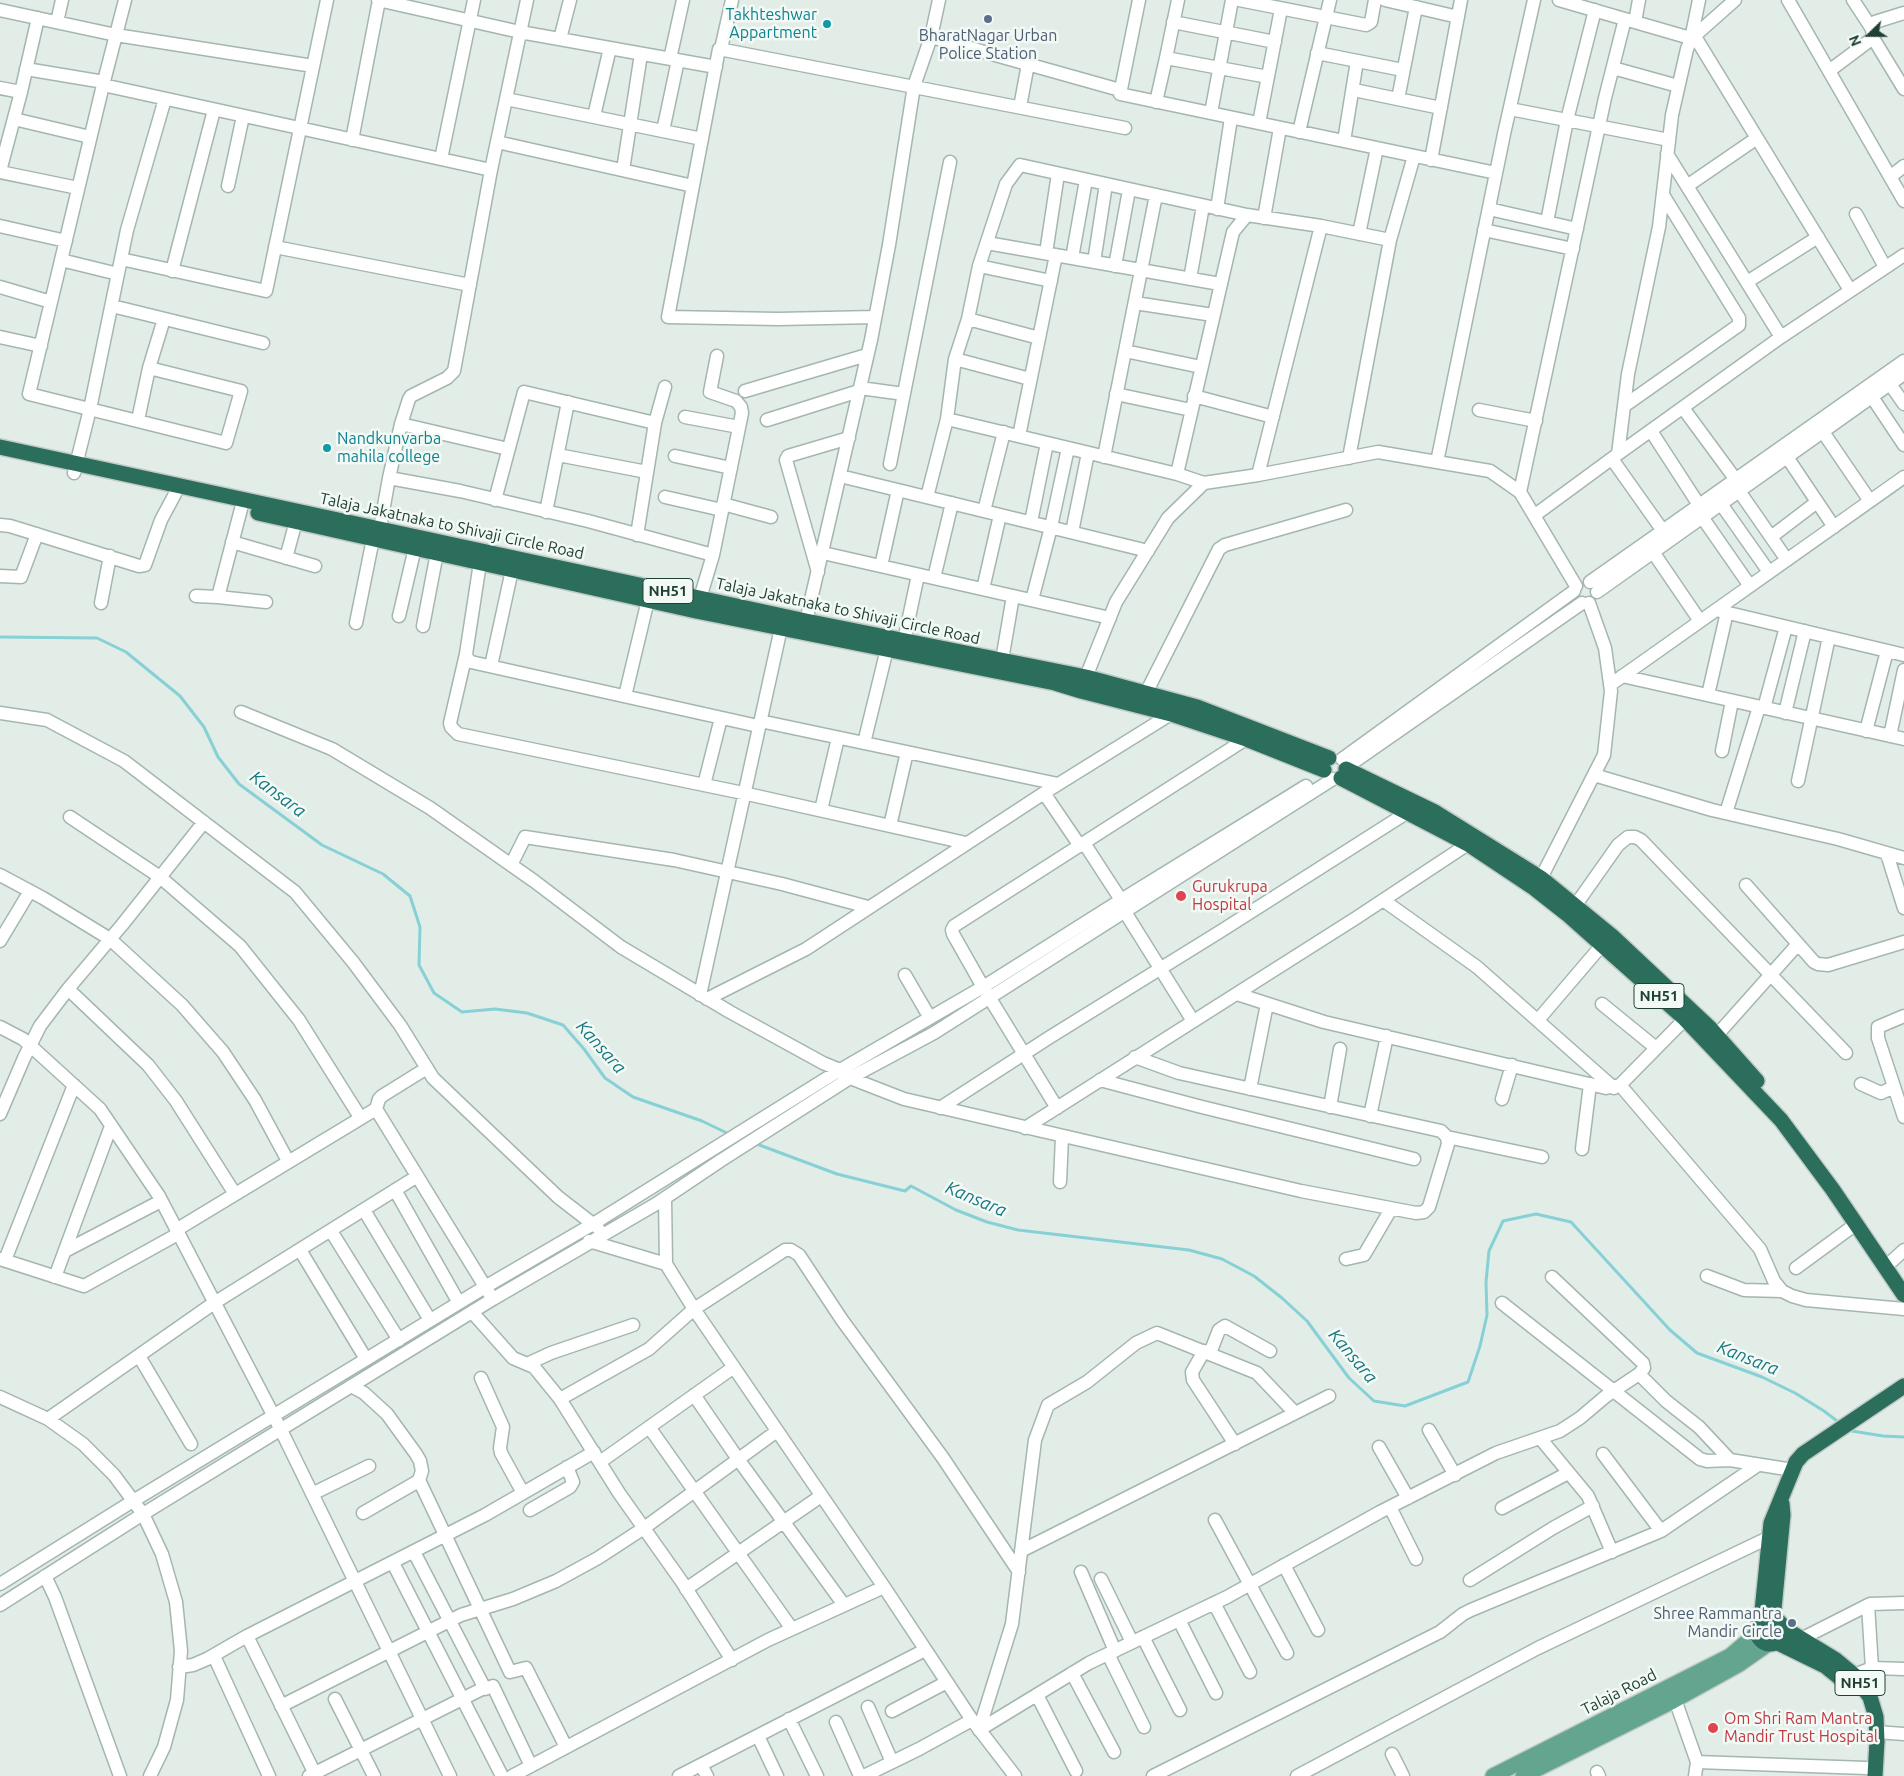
<!DOCTYPE html>
<html>
<head>
<meta charset="utf-8">
<style>
  body { margin:0 }
  #map { position:relative; width:1904px; height:1776px; overflow:hidden; background:#e2ede8; font-family:Ubuntu,sans-serif }
  canvas { display:block }
  .north { position:absolute; left:1844px; top:10px; width:50px; height:50px; -webkit-text-stroke:4px #f3faf6; paint-order:stroke; rotate:248deg; font-size:14px; font-weight:700; line-height:20px; text-align:center; color:#214035 }
  .north::after { content:''; display:block; margin:auto; width:18px; height:22px; background:#214035; clip-path:polygon(50% 0,100% 100%,50% 72%,0 100%) }
</style>
</head>
<body>
<div id="map">
<canvas width="1904" height="1776"></canvas>
<div class="north">N</div>
</div>
<script>
const c = document.querySelector('canvas').getContext('2d');
c.lineJoin = 'round';
function poly(rows) {
  const path = new Path2D();
  for (const r of rows) {
    if (r.length === 3) {
      path.moveTo(r[0] + r[2], r[1]);
      path.arc(r[0], r[1], r[2], 0, 2 * Math.PI);
      continue;
    }
    path.moveTo(r[0], r[1]);
    for (let i = 2; i < r.length; i += 2) path.lineTo(r[i], r[i + 1]);
  }
  return path;
}
function trace(path, color, width, dash) {
  c.strokeStyle = color;
  c.lineWidth = width;
  c.lineCap = dash ? 'butt' : 'round';
  c.setLineDash(dash || []);
  c.stroke(path);
}
function label(font, color, halo, rows, align = 'center') {
  c.font = font + ' Ubuntu,sans-serif';
  c.lineWidth = 5;
  c.setLineDash([]);
  c.textBaseline = 'middle';
  c.strokeStyle = halo;
  c.fillStyle = color;
  for (const [text, x, y, turn = 0] of rows) {
    c.save();
    c.translate(x, y);
    c.rotate((+turn || 0) * Math.PI / 180);
    c.textAlign = isNaN(turn) ? turn : align;
    if (halo) c.strokeText(text, 0, 0);
    c.fillText(text, 0, 0);
    c.restore();
  }
}
const stream = poly([
  [0,637,97,638,126,652,180,696,204,727,218,757,239,784,322,845,383,874,410,896,420,927,419,965,434,993,462,1012,495,1009,527,1013,563,1025,584,1049,605,1078,633,1097,702,1121,729,1134],
  [754,1143,837,1174,905,1191,911,1186,956,1210,987,1222,1018,1230,1189,1250,1222,1259,1254,1276,1282,1298,1307,1321,1349,1378,1374,1401,1405,1406,1468,1382,1480,1346,1487,1315,1486,1282,1489,1251,1503,1221,1536,1214,1571,1222,1670,1330,1697,1353,1762,1377,1795,1393,1824,1411,1841,1424],
  [1848,1429,1852,1431,1883,1436,1904,1437]
]);
const minor = poly([
  [125,0,103,85,29,394,226,443,241,391,149,368,164,319],
  [378,0,520,32,716,67],
  [1139,0,1120,94,1496,173],
  [1178,0,1166,58,1268,77],
  [1239,0,1366,25,1371,22,1375,0],
  [1385,0,1458,17],
  [1559,0,1697,40,1850,290],
  [1788,0,1904,201],
  [0,10,116,35,313,66],
  [57,22,62,0],
  [1173,22,1275,42],
  [1635,22,1639,0],
  [1872,29,1875,22,1904,13],
  [931,37,1120,90],
  [1873,38,1904,89],
  [560,39,570,0],
  [1691,39,1699,0],
  [721,49,732,0],
  [1317,53,1403,70],
  [670,59,683,0],
  [1613,68,1678,86],
  [26,69,104,82],
  [1829,71,1873,38,1872,29,1853,0],
  [103,85,491,170],
  [0,88,21,92,0,171],
  [1354,90,1441,108],
  [21,92,38,18],
  [506,99,702,139],
  [1398,99,1416,7],
  [1156,102,1166,58],
  [1020,107,1028,64],
  [1510,109,1669,140],
  [1211,113,1232,0],
  [594,116,610,48],
  [14,119,90,137],
  [1259,123,1281,9],
  [663,131,678,60],
  [1299,132,1330,0],
  [352,140,379,0],
  [1344,141,1357,61],
  [497,142,693,186],
  [1667,154,1781,337],
  [441,159,474,0],
  [1431,160,1461,0],
  [623,170,641,54],
  [0,172,78,188],
  [1890,177,1904,166],
  [228,186,243,116],
  [1687,186,1757,138],
  [1217,209,1231,118],
  [1489,209,1577,229],
  [1856,214,1885,267],
  [1264,218,1280,128],
  [1547,222,1567,120,1595,10],
  [0,226,66,241],
  [1484,230,1573,249],
  [1359,234,1377,148],
  [1390,240,1414,156],
  [987,243,1220,284],
  [275,247,470,285],
  [1046,253,1058,174],
  [1072,258,1086,180],
  [121,259,266,291,327,0],
  [61,260,118,274],
  [1094,262,1106,184],
  [979,266,1051,281],
  [1115,266,1129,190],
  [172,271,214,110],
  [1190,279,1203,206],
  [1747,282,1818,237],
  [0,287,51,302],
  [1135,303,1213,315],
  [112,306,263,343],
  [875,317,778,319,668,317,719,49,1125,128],
  [968,319,1039,338],
  [0,337,41,346],
  [1125,351,1201,367],
  [955,359,1030,379],
  [1890,384,1904,404],
  [860,388,904,394],
  [745,391,867,355],
  [1116,394,1191,410],
  [1194,396,1273,417],
  [1872,397,1904,445],
  [1624,406,1739,325,1739,318,1663,195],
  [1683,408,1736,480],
  [1479,410,1536,421],
  [685,417,739,427],
  [947,419,955,359,968,319,979,266,1006,184,1020,165,1247,215],
  [138,420,149,368],
  [767,420,859,391],
  [655,423,665,387],
  [401,424,508,449],
  [1651,431,1699,505],
  [1823,432,1870,501],
  [1019,436,1056,255],
  [1618,454,1781,337,1904,255],
  [558,455,647,472],
  [675,456,731,468],
  [1104,457,1156,195],
  [1787,457,1834,527],
  [1612,459,1663,531],
  [1437,462,1504,134,1534,0],
  [890,464,950,162],
  [74,473,90,409,127,230,165,99],
  [1177,474,1233,232,1247,215,1321,226,1390,240,1349,458],
  [1258,475,1321,226],
  [840,476,1148,551],
  [389,478,460,491,588,521,713,555],
  [1739,491,1787,560],
  [1520,492,1605,98,1625,19],
  [665,497,722,510],
  [927,497,947,419,1177,474,1204,483],
  [495,500,524,392,655,423,637,535],
  [723,504,771,517],
  [1721,504,1769,572],
  [984,511,1004,432],
  [546,512,568,402],
  [1535,515,1618,454,1628,374,1659,227,1672,115,1687,49,1691,39,1735,0],
  [1702,517,1750,586],
  [1031,522,1047,443],
  [0,525,10,526,139,566,145,565,161,520,175,494],
  [380,528,389,478,401,424,409,399,411,396,447,378,454,371,491,170,527,0],
  [1072,532,1088,453],
  [1771,537,1817,502],
  [232,542,315,566],
  [1653,552,1700,621],
  [823,553,1110,618],
  [286,558,296,521],
  [480,563,466,654,467,658,471,662,758,726],
  [881,566,898,490],
  [818,572,786,460,788,456,849,438],
  [0,576,21,577,37,534],
  [934,578,952,503],
  [1590,582,1904,361],
  [983,589,1000,515],
  [1597,592,1904,374],
  [196,596,218,597,266,602],
  [218,597,241,509],
  [700,598,713,555,742,413,741,407,736,401,710,392,717,356],
  [1032,600,1051,527,1068,448],
  [101,603,110,556],
  [1716,610,1904,655],
  [399,616,415,548],
  [356,623,373,539],
  [423,626,437,553],
  [804,630,871,340,889,245,914,86,931,37,939,0],
  [904,641,918,575],
  [466,654,450,723,451,727,458,734,743,793,966,843],
  [1002,660,1013,596],
  [491,666,512,570],
  [1622,676,1904,739],
  [1086,677,1116,602,1168,518,1204,483,1258,475,1378,452,1490,471,1520,492,1576,586],
  [1610,685,1904,477],
  [1146,693,1219,549,1225,545,1346,510],
  [1708,695,1727,612],
  [625,696,648,600],
  [1764,708,1786,627],
  [241,712,332,749,430,808,534,881,621,947,730,1012,823,1063,840,1070,850,1078,904,1099,1301,1191,1416,1213,1424,1212,1429,1207,1448,1144,1447,1137,1441,1131,1179,1073,1135,1057],
  [0,713,47,720,124,761,295,892,353,962,400,1025,433,1078,558,1197,598,1228],
  [1785,713,1805,631],
  [760,721,1058,784],
  [1866,731,1887,651],
  [1890,736,1904,670],
  [864,743,887,649],
  [1722,751,1732,701],
  [1342,759,1574,591],
  [1346,766,1358,759,1582,603],
  [1594,775,1712,810,1838,839,1904,858],
  [1798,781,1829,637],
  [704,785,721,718],
  [1044,793,1080,846],
  [821,810,838,738],
  [1726,813,1759,707],
  [70,817,160,877,240,946,299,1020,360,1117],
  [890,826,907,752],
  [1084,843,1125,906],
  [1887,854,1904,908],
  [511,865,525,837,674,860,782,884,868,907],
  [0,875,43,898,110,939,182,1005,223,1052,255,1100,288,1161],
  [1541,878,1604,755,1611,691,1605,648,1589,603],
  [1746,885,1814,962,1818,964,1828,965,1904,942],
  [1383,900,1477,967,1614,1088],
  [1125,912,1193,1021],
  [1569,912,1575,906,1618,845,1628,837,1635,837,1641,840,1846,1053],
  [0,941,30,891],
  [905,975,930,1018],
  [68,989,148,1065,176,1101,235,1194],
  [1237,994,1324,1022,1606,1088,1620,1085,1685,1019],
  [700,995,783,619],
  [707,999,806,949,1044,793,1171,714],
  [1602,1004,1656,1048],
  [1904,1016,1878,1027,1878,1038,1904,1117],
  [1538,1020,1602,945],
  [0,1027,23,1039,100,1109,159,1196,281,1430,450,1776],
  [1717,1035,1798,944],
  [1100,1080,1198,1106,1414,1159],
  [1861,1084,1881,1093,1894,1087],
  [1620,1085,1760,1249,1774,1281,1782,1291,1792,1296,1806,1300,1904,1309],
  [1250,1089,1267,1004],
  [1502,1099,1512,1065],
  [1330,1107,1340,1049],
  [940,1108,1050,1037,1221,931,1408,812],
  [1057,1108,983,987,953,934,952,930,954,926,1246,739],
  [376,1109,379,1099,382,1096,427,1068],
  [0,1114,24,1058,40,1026,68,989,122,925,204,822],
  [1370,1116,1387,1036],
  [1025,1128,1356,918,1468,844],
  [1447,1137,1542,1157],
  [1582,1149,1590,1084],
  [1060,1182,1062,1137],
  [395,1190,459,1303],
  [665,1198,666,1264,694,1309,884,1587,972,1720,1015,1776],
  [364,1210,430,1320],
  [176,1230,376,1109,489,1293],
  [331,1231,399,1340],
  [589,1241,666,1264],
  [300,1250,366,1359],
  [65,1251,161,1201],
  [0,1259,84,1286,178,1234],
  [1346,1259,1364,1255,1391,1209],
  [5,1260,74,1085],
  [1892,1261,1904,1250],
  [1796,1268,1856,1224],
  [1707,1276,1744,1290,1782,1291],
  [55,1277,111,1126],
  [1502,1303,1700,1459,1707,1461,1730,1460],
  [472,1312,513,1358,534,1367,560,1399,619,1493,682,1582,732,1660],
  [1204,1351,1192,1372,1193,1380,1235,1444],
  [1210,1353,1219,1330,1225,1326,1270,1351],
  [139,1356,191,1444],
  [527,1364,551,1353,633,1325],
  [1639,1374,1666,1401,1699,1427,1730,1460,1793,1470],
  [481,1378,503,1427,500,1448,501,1453,523,1493],
  [351,1386,364,1393,387,1414,416,1454,420,1461,422,1471,419,1480,415,1483,363,1513],
  [694,1395,738,1459,844,1605],
  [0,1397,48,1419,83,1444,114,1475,143,1514,162,1554,176,1602,181,1651,177,1700,164,1747,150,1776],
  [560,1399,649,1349,694,1309,785,1250,791,1250,799,1255,842,1320,943,1458,1019,1572],
  [1295,1413,1257,1373,1157,1333,1136,1343,1087,1382,1048,1405,1035,1440,1012,1624,979,1730,1089,1663,1227,1597,1380,1512,1496,1453,1560,1431,1580,1418,1606,1396,1639,1374,1644,1368,1643,1363,1552,1277],
  [48,1419,214,1303,416,1177],
  [649,1427,792,1629],
  [1429,1430,1455,1475],
  [1540,1438,1588,1496,1612,1552],
  [1379,1447,1408,1498],
  [1603,1454,1661,1531],
  [600,1462,734,1367],
  [419,1480,510,1672,526,1668,566,1747],
  [312,1494,369,1466],
  [1390,1507,1416,1559],
  [1502,1508,1568,1473],
  [530,1510,570,1487,573,1482,567,1467],
  [1215,1520,1287,1653],
  [1021,1551,1329,1396],
  [414,1552,485,1689,493,1686,531,1766],
  [393,1563,502,1776],
  [1284,1565,1318,1630],
  [1081,1572,1115,1651],
  [45,1576,55,1597,120,1776],
  [1101,1579,1132,1642],
  [1470,1580,1553,1528,1593,1506],
  [0,1584,133,1501,485,1287,593,1224,835,1073,983,987,1121,900,1306,786],
  [686,1589,821,1496],
  [1214,1603,1250,1672],
  [0,1605,143,1514,493,1299,656,1204,720,1161,850,1078,934,1033,1333,779],
  [1868,1605,1872,1668],
  [1179,1620,1216,1693],
  [247,1636,316,1776],
  [1143,1637,1180,1710],
  [1801,1639,1870,1604,1904,1603],
  [1108,1654,1144,1727],
  [214,1656,269,1776],
  [179,1667,193,1665,207,1659,247,1636,485,1515,594,1452],
  [1072,1673,1114,1752],
  [1847,1681,1854,1675,1872,1668,1904,1669],
  [1672,1691,1697,1762],
  [1037,1695,1076,1771],
  [335,1699,374,1776],
  [281,1706,461,1615,513,1599,556,1581,598,1558,644,1528,777,1431],
  [868,1707,892,1762],
  [892,1711,947,1682],
  [789,1719,817,1776],
  [836,1722,860,1776],
  [1876,1732,1904,1734],
  [758,1736,777,1776],
  [1392,1754,1403,1776],
  [701,1765,707,1776],
  [1597,1772,1599,1776],
  [309,1776,484,1688],
  [512,1776,768,1640,884,1587],
  [679,1776,925,1650],
  [864,1776,919,1749,972,1720],
  [1153,1776,1440,1632,1463,1614,1471,1610,1661,1531,1758,1465],
  [1297,1776,1538,1648,1770,1537],
  [1695,1776,1697,1762,1866,1768]
]);
const major = poly([
  [1493,1776,1730,1656,1757,1633],
  [1523,1776,1673,1701,1738,1665,1768,1644]
]);
const highway = poly([
  [0,447,806,621,1086,677,1197,707,1329,758],
  [258,513,696,611,1055,683,1081,691,1171,714,1246,739,1324,770],
  [1346,769,1435,812,1541,878,1612,936,1710,1028,1757,1081],
  [1341,778,1468,844,1534,888,1567,914,1685,1019,1781,1120,1833,1190,1904,1295],
  [1770,1631,13],
  [1773,1619,1783,1515,1782,1504],
  [1761,1621,1771,1523,1796,1462,1803,1454,1904,1386],
  [1782,1627,1836,1660,1854,1675,1870,1697,1876,1717,1877,1741,1875,1776],
  [1776,1642,1825,1666,1851,1687]
]);
const markers = [
  [988,19,5,"#5c6f8a"],
  [827,24,5,"#0f9aa8"],
  [327,448,5,"#0f9aa8"],
  [1181,896,6,"#e0444e"],
  [1792,1623,5,"#5c6f8a"],
  [1713,1728,6,"#e0444e"]
];
const shields = [
  [668,591,50],
  [1659,996,50],
  [1860,1683,50]
];
const shieldNames = [
  ["NH51",668,591],
  ["NH51",1659,996],
  ["NH51",1860,1683]
];
const cultureNames = [
  ["Takhteshwar",817,15],
  ["Appartment",817,33],
  ["Nandkunvarba",337,439,"left"],
  ["mahila college",337,457,"left"]
];
const serviceNames = [
  ["BharatNagar Urban",988,36],
  ["Police Station",988,54],
  ["Shree Rammantra",1782,1614,"right"],
  ["Mandir Circle",1782,1632,"right"]
];
const streetNames = [
  ["Talaja Jakatnaka to Shivaji Circle Road",452,526,12],
  ["Talaja Jakatnaka to Shivaji Circle Road",848,611,12],
  ["Talaja Road",1619,1692,-27]
];
const healthNames = [
  ["Gurukrupa",1192,887],
  ["Hospital",1192,905],
  ["Om Shri Ram Mantra",1724,1719],
  ["Mandir Trust Hospital",1724,1737]
];
const waterNames = [
  ["Kansara",278,794,37],
  ["Kansara",601,1047,48],
  ["Kansara",976,1199,23],
  ["Kansara",1353,1356,50],
  ["Kansara",1748,1358,22]
];
trace(stream, '#87d0d5', 3);
trace(minor, '#a4b6af', 15);
trace(major, '#c1cac6', 18);
trace(highway, '#c1cac6', 18);
trace(minor, '#fff', 12);
trace(major, '#64a58f', 15);
trace(highway, '#2b6e5b', 15);
for (const [x, y, r, color] of markers) {
  const dot = new Path2D();
  dot.arc(x, y, r, 0, 2 * Math.PI);
  c.fillStyle = color;
  c.fill(dot);
  trace(dot, '#f3faf6', 2);
}
for (const [x, y, w] of shields) {
  const box = new Path2D();
  box.roundRect(x - w / 2, y - 12.5, w, 25, 4);
  c.fillStyle = '#f3faf6';
  c.fill(box);
  trace(box, '#214035', 1);
}
label('bold 15px', '#214035', null, shieldNames);
label('16px', '#0d838f', '#f3faf6', cultureNames, 'right');
label('16px', '#4e5e75', '#f3faf6', serviceNames);
label('16px', '#214035', '#f3faf6', streetNames);
label('16px', '#be3a42', '#f3faf6', healthNames, 'left');
label('italic 18px', '#177780', '#f3faf6', waterNames);
</script>
</body>
</html>
